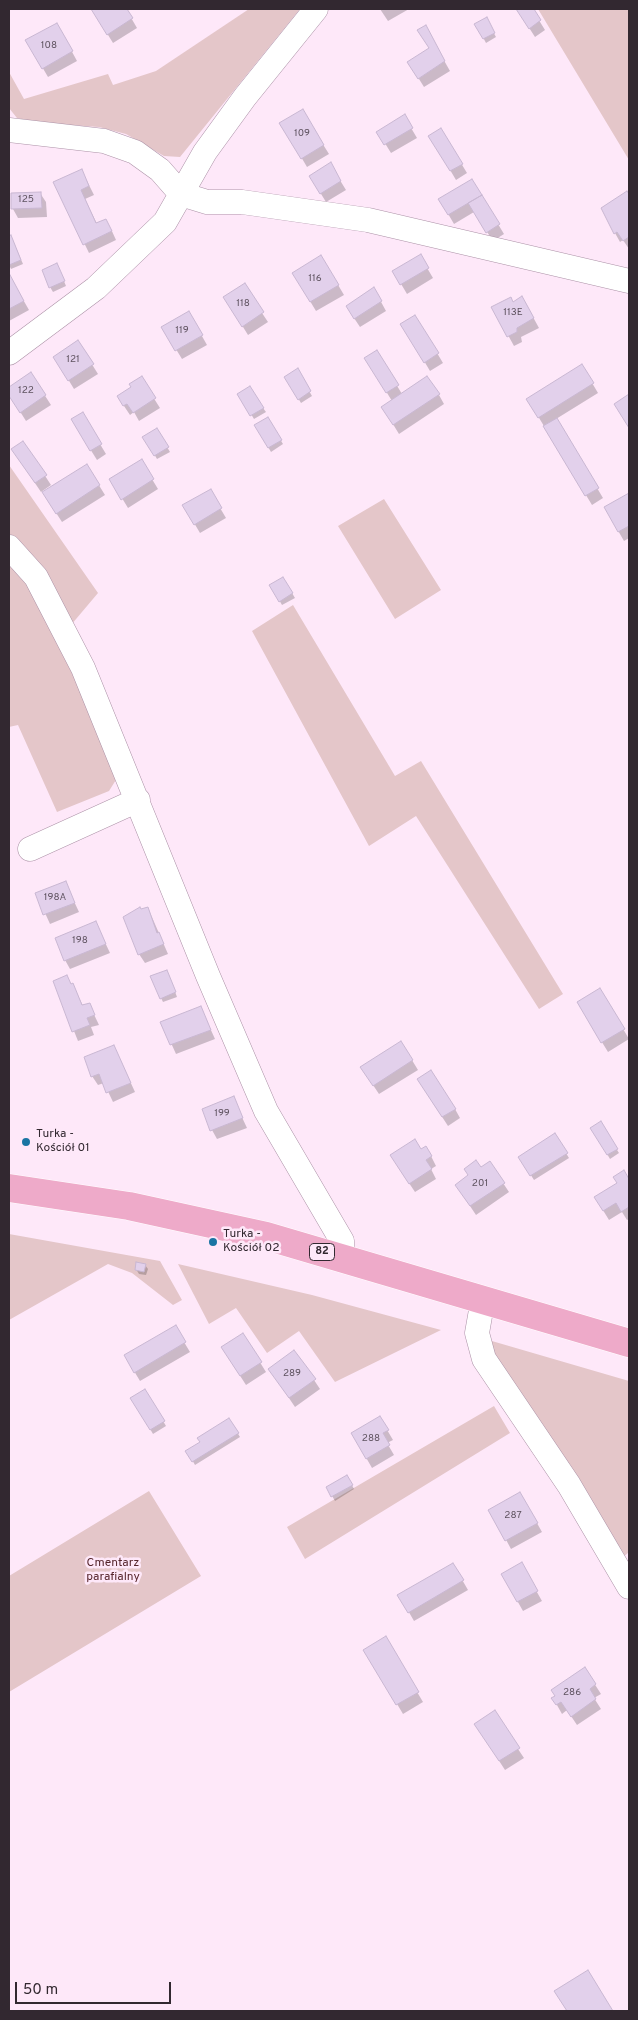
<!DOCTYPE html>
<html>
<head>
<meta charset="utf-8">
<style>
  body { margin:0 }
  #map { position:relative; width:638px; height:2020px; overflow:hidden; background:#fee8f9; font-family:Overpass,sans-serif }
  canvas { display:block }
  .frame { position:absolute; inset:0; border:10px solid #322830; pointer-events:none }
  .scale { position:absolute; left:15px; top:1982px; width:156px; height:22px; box-sizing:border-box; border:2px solid #322830; border-top:0; padding-left:6px; font-size:15px; line-height:18px; white-space:nowrap; color:#322830; -webkit-text-stroke:4px #fee8f9; paint-order:stroke }
</style>
</head>
<body>
<div id="map">
<canvas width="638" height="2020"></canvas>
<div class="frame"></div>
<div class="scale">50 m</div>
</div>
<script>
const c = document.querySelector('canvas').getContext('2d');
c.lineJoin = 'round';
function fill(path, color) {
  c.fillStyle = color;
  c.fill(path, 'evenodd');
}
function poly(rows) {
  const path = new Path2D();
  for (const r of rows) {
    path.moveTo(r[0], r[1]);
    for (let i = 2; i < r.length; i += 2) path.lineTo(r[i], r[i + 1]);
  }
  return path;
}
function trace(path, color, width, dash) {
  c.strokeStyle = color;
  c.lineWidth = width;
  c.lineCap = dash ? 'butt' : 'round';
  c.setLineDash(dash || []);
  c.stroke(path);
}
function label(font, color, halo, rows, align = 'center') {
  c.font = font + ' Overpass,sans-serif';
  c.lineWidth = 5;
  c.setLineDash([]);
  c.textBaseline = 'middle';
  c.strokeStyle = halo;
  c.fillStyle = color;
  for (const [text, x, y, turn = 0] of rows) {
    c.save();
    c.translate(x, y);
    c.rotate((+turn || 0) * Math.PI / 180);
    c.textAlign = isNaN(turn) ? turn : align;
    if (halo) c.strokeText(text, 0, 0);
    c.fillText(text, 0, 0);
    c.restore();
  }
}
const green = poly([
  [249,9,300,9,180,157,164,156,126,134,99,127,41,123,17,118,9,108,9,72,24,99,108,74,113,85,156,71],
  [538,9,629,9,629,160],
  [9,465,98,593,71,625,16,540,9,534],
  [384,499,441,590,395,619,338,526],
  [9,556,15,562,69,657,119,775,109,791,57,812,18,725,9,727],
  [293,605,395,776,421,761,563,994,539,1009,416,816,369,846,252,631],
  [9,1234,160,1261,182,1300,173,1305,132,1273,108,1264,9,1320],
  [178,1264,312,1295,441,1330,335,1382,299,1331,267,1353,236,1308,209,1324],
  [485,1339,629,1381,629,1552,620,1560],
  [494,1406,510,1433,305,1559,287,1527],
  [149,1491,201,1576,9,1692,9,1576]
]);
const shadow = poly([
  [92,9,126,9,137,28,113,43],
  [380,9,409,9,388,21],
  [517,9,532,9,545,30,535,37],
  [486,19,496,37,486,43,476,24],
  [57,24,77,61,48,77,27,41],
  [425,27,450,71,424,87,414,71,430,49],
  [302,111,329,154,307,167,281,123],
  [404,116,417,138,391,153,378,132],
  [441,130,467,173,456,180,430,136],
  [330,164,346,190,326,202,310,176],
  [86,179,94,195,85,199,97,224,111,229,116,240,89,253,55,183],
  [472,181,504,234,493,241,474,212,454,224,440,200],
  [40,193,46,202,47,217,18,218,13,209],
  [627,193,629,197,629,249,623,240,620,242,615,233],
  [11,236,23,264,11,269,9,265,9,237],
  [321,256,344,295,316,311,293,273],
  [420,256,433,278,407,294,394,272],
  [59,269,66,286,53,292,50,287],
  [9,275,29,310,9,321],
  [374,289,386,311,360,327,352,315],
  [522,297,539,328,521,337,522,342,514,346,493,308,512,303],
  [230,306,262,313,268,322,248,335],
  [189,313,207,345,182,359,163,328],
  [415,316,443,363,430,371,402,324],
  [78,342,98,374,74,389,60,366],
  [376,351,402,394,439,395,444,404,399,434,388,416,392,401,371,367],
  [582,366,598,393,556,419,603,498,592,505,533,408],
  [297,370,312,396,301,403,286,378],
  [31,374,51,405,26,421,9,394,9,389],
  [141,378,160,408,139,421,134,412,130,415,118,397,132,388],
  [239,394,263,408,266,412,254,419],
  [82,414,106,454,97,460,72,420],
  [268,419,283,444,271,452,256,426],
  [157,430,170,452,157,459,144,437],
  [23,442,51,485,41,492,18,458],
  [141,461,158,489,128,508,111,480],
  [87,466,105,495,62,522,49,502],
  [210,491,226,518,200,533,184,506],
  [629,494,629,538,624,541,605,508],
  [283,578,295,598,282,605,271,586],
  [65,882,79,912,50,924,36,893],
  [148,908,168,954,145,963,139,954],
  [96,923,110,953,70,969,65,960],
  [169,975,177,997,163,1002,161,998],
  [54,981,73,985,83,1006,89,1004,99,1025,91,1027,94,1035,78,1041],
  [600,990,629,1039,608,1052,578,1003],
  [201,1008,215,1039,176,1054,162,1023],
  [401,1042,418,1070,379,1094,367,1076],
  [118,1055,135,1092,113,1102,104,1083,98,1085,92,1076],
  [424,1089,455,1109,460,1118,448,1126],
  [233,1098,247,1128,217,1139,212,1130],
  [600,1123,619,1153,610,1159,592,1128],
  [555,1135,569,1158,534,1180,520,1158],
  [431,1156,436,1166,431,1169,436,1179,415,1192,397,1165],
  [480,1169,503,1183,509,1192,476,1215,462,1194],
  [624,1172,629,1181,629,1219,627,1220,622,1212,609,1220,601,1207],
  [145,1265,148,1269,146,1275,139,1274,136,1269],
  [175,1327,190,1352,140,1381,125,1356],
  [243,1335,266,1372,246,1385,228,1357],
  [270,1370,314,1380,320,1389,295,1407],
  [145,1390,166,1426,153,1434,132,1398],
  [380,1418,393,1440,387,1443,394,1455,372,1468,352,1433],
  [229,1419,240,1437,195,1465,187,1451,202,1442],
  [347,1476,354,1489,335,1501,327,1487],
  [520,1493,542,1532,511,1549,490,1510],
  [453,1564,468,1590,414,1621,399,1595],
  [521,1564,542,1601,523,1611,502,1574],
  [385,1638,423,1702,403,1714,365,1650],
  [585,1669,601,1694,594,1698,601,1709,577,1725,567,1710,562,1714,553,1698],
  [481,1733,518,1749,524,1758,505,1770]
]);
const building = poly([
  [91,9,127,9,133,18,107,35,91,9],
  [516,9,534,9,541,20,529,29,516,9],
  [487,17,495,33,483,39,474,24,487,17],
  [57,23,73,51,42,69,25,40,57,23],
  [426,25,445,61,418,79,407,62,429,48,417,30,426,25],
  [303,109,324,145,301,159,279,123,303,109],
  [405,114,413,128,384,145,376,132,405,114],
  [441,128,463,164,450,171,428,136,441,128],
  [331,162,341,181,320,194,309,176,331,162],
  [82,169,89,186,81,190,96,223,106,219,112,231,83,245,53,182,82,169],
  [472,179,482,195,448,215,438,199,472,179],
  [627,191,629,194,629,237,623,241,617,232,614,234,601,208,627,191],
  [41,192,42,208,11,209,11,193,41,192],
  [482,195,500,224,486,233,468,203,482,195],
  [11,235,21,260,9,265,9,236,11,235],
  [421,254,429,268,400,285,392,271,421,254],
  [321,255,339,285,310,302,292,273,321,255],
  [57,263,65,281,49,288,42,270,57,263],
  [9,273,24,301,9,309,9,273],
  [245,283,264,312,242,327,223,297,245,283],
  [374,287,382,301,354,319,346,306,374,287],
  [522,296,534,318,517,328,517,332,507,337,491,307,511,297,513,302,522,296],
  [189,311,203,335,175,351,161,327,189,311],
  [415,315,439,353,424,363,400,324,415,315],
  [78,340,94,364,68,381,53,357,78,340],
  [377,350,399,385,386,393,364,358,377,350],
  [582,364,594,383,538,418,526,399,582,364],
  [298,368,311,391,298,400,284,377,298,368],
  [31,372,46,395,20,413,9,396,9,387,31,372],
  [142,376,156,398,133,413,127,404,123,406,117,396,131,387,129,384,142,376],
  [427,376,440,394,393,425,381,407,427,376],
  [250,386,264,408,250,416,237,394,250,386],
  [629,394,629,428,614,404,629,394],
  [83,412,102,444,90,451,71,419,83,412],
  [268,417,282,440,268,448,254,425,268,417],
  [557,418,599,488,585,496,543,426,557,418],
  [157,428,169,447,154,456,142,437,157,428],
  [23,441,47,475,35,483,11,449,23,441],
  [142,459,154,479,121,500,109,479,142,459],
  [87,464,100,485,56,514,42,492,87,464],
  [211,489,222,508,194,525,182,505,211,489],
  [629,493,629,526,618,532,604,507,629,493],
  [283,577,293,593,279,602,269,585,283,577],
  [66,881,75,903,43,915,35,893,66,881],
  [140,907,141,909,148,907,157,933,159,932,164,944,138,955,123,917,140,907],
  [96,921,106,944,64,961,55,938,96,921],
  [167,970,176,992,160,999,150,976,167,970],
  [67,975,71,984,73,983,82,1005,90,1003,95,1015,87,1018,90,1025,72,1032,53,981,67,975],
  [600,988,625,1029,601,1043,577,1002,600,988],
  [201,1006,211,1030,170,1045,160,1022,201,1006],
  [401,1041,413,1060,373,1086,360,1067,401,1041],
  [114,1045,131,1083,106,1093,99,1074,91,1077,84,1057,114,1045],
  [431,1070,456,1109,442,1117,417,1079,431,1070],
  [234,1096,243,1118,210,1131,202,1109,234,1096],
  [601,1121,618,1149,607,1155,590,1128,601,1121],
  [555,1133,568,1153,530,1176,518,1157,555,1133],
  [415,1139,421,1149,426,1146,432,1156,426,1160,432,1169,409,1184,390,1155,415,1139],
  [476,1160,481,1167,490,1161,505,1183,470,1206,455,1185,468,1175,464,1169,476,1160],
  [624,1170,629,1179,629,1207,621,1212,616,1203,603,1211,594,1197,617,1183,613,1177,624,1170],
  [136,1262,146,1264,144,1272,135,1270,136,1262],
  [176,1325,186,1342,134,1373,124,1355,176,1325],
  [243,1333,262,1362,240,1376,221,1347,243,1333],
  [294,1350,316,1379,289,1398,268,1369,294,1350],
  [145,1389,165,1421,150,1430,130,1398,145,1389],
  [380,1416,389,1430,383,1433,390,1445,366,1459,351,1433,380,1416],
  [229,1418,239,1433,192,1462,185,1451,200,1442,197,1438,229,1418],
  [347,1475,353,1485,331,1497,326,1487,347,1475],
  [520,1492,538,1523,505,1541,488,1510,520,1492],
  [522,1562,538,1591,517,1602,501,1574,522,1562],
  [453,1563,464,1580,408,1613,397,1595,453,1563],
  [386,1636,419,1692,396,1705,363,1650,386,1636],
  [585,1667,596,1684,590,1689,596,1699,571,1717,561,1702,556,1705,551,1698,555,1696,551,1690,585,1667],
  [495,1710,520,1748,499,1761,474,1724,495,1710],
  [588,1970,613,2011,567,2011,554,1991,588,1970]
]);
const minor = poly([
  [9,130,104,141,135,152,160,170,181,194,207,202,242,202,368,220,629,281],
  [9,353,96,288,165,222,205,152,245,97,316,9],
  [9,547,36,577,83,668,208,976,266,1111,342,1241,343,1257],
  [30,849,138,800],
  [483,1299,477,1333,484,1359,569,1485,629,1587]
]);
const major = poly([
  [9,1188,129,1206,266,1236,629,1343]
]);
const markers = [
  [26,1142,5,"#1a74a3"],
  [213,1242,5,"#1a74a3"]
];
const numberNames = [
  ["108",49,46],
  ["109",302,134],
  ["125",26,200],
  ["116",315,279],
  ["118",243,304],
  ["113E",513,313],
  ["119",182,331],
  ["121",73,360],
  ["122",26,391],
  ["198A",55,898],
  ["198",80,941],
  ["199",222,1114],
  ["201",480,1184],
  ["289",292,1374],
  ["288",371,1439],
  ["287",513,1516],
  ["286",572,1693]
];
const shields = [
  [322,1252,25]
];
const shieldNames = [
  ["82",322,1252]
];
const poiNames = [
  ["Turka -",36,1135],
  ["Kościół 01",36,1149],
  ["Turka -",223,1235],
  ["Kościół 02",223,1249]
];
const parkNames = [
  ["Cmentarz",113,1564],
  ["parafialny",113,1578]
];
fill(green, '#e4c6c9');
fill(shadow, '#0003');
fill(building, '#e2d0eb');
trace(building, '#c9b7d2', 1);
trace(minor, '#ac92a7', 25);
trace(major, '#fff', 29);
trace(minor, '#fff', 24);
trace(major, '#eeaac9', 28);
for (const [x, y, r, color] of markers) {
  const dot = new Path2D();
  dot.arc(x, y, r, 0, 2 * Math.PI);
  c.fillStyle = color;
  c.fill(dot);
  trace(dot, '#fee8f9', 2);
}
label('10px', '#5e525f', null, numberNames);
for (const [x, y, w] of shields) {
  const box = new Path2D();
  box.roundRect(x - w / 2, y - 8.5, w, 17, 4);
  c.fillStyle = '#fee8f9';
  c.fill(box);
  trace(box, '#322830', 1);
}
label('bold 11px', '#322830', null, shieldNames);
label('12px', '#322830', '#fee8f9', poiNames, 'left');
label('12px', '#56252c', '#fee8f9', parkNames);
</script>
</body>
</html>
